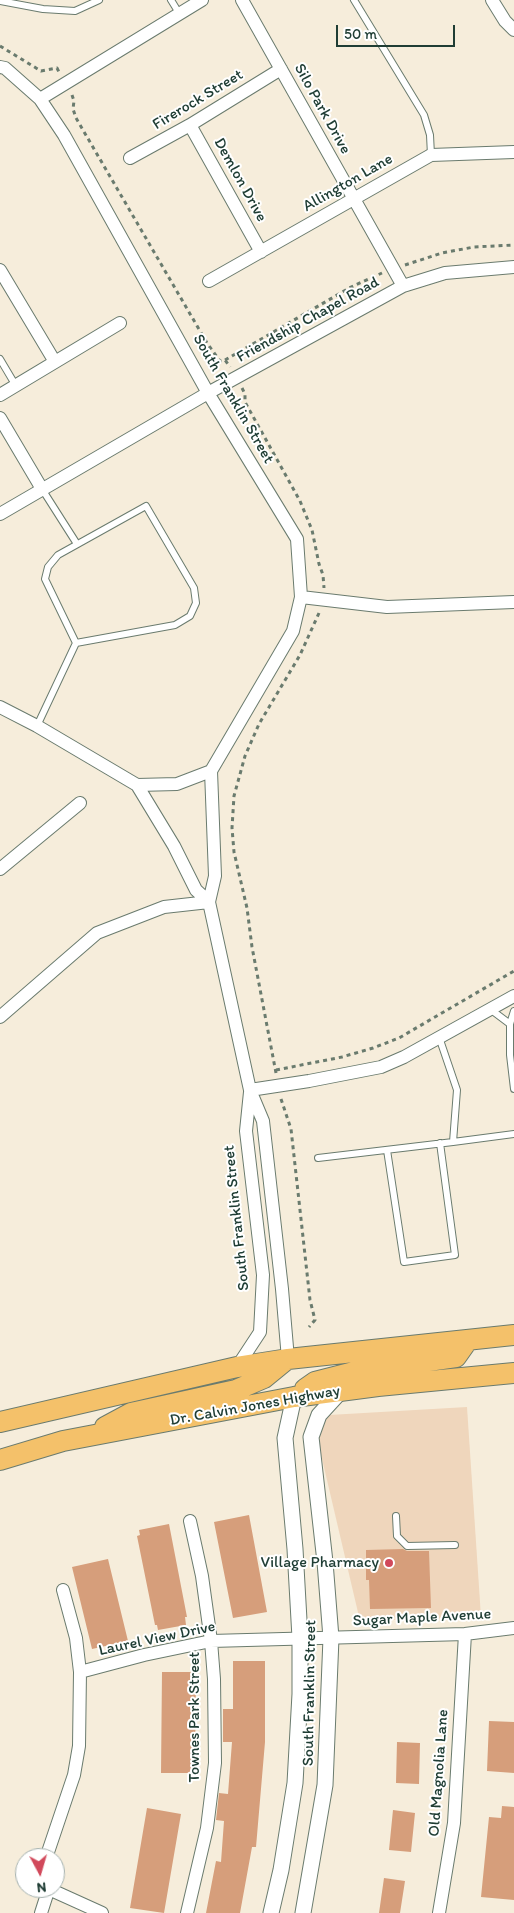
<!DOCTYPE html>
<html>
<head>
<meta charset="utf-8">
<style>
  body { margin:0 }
  #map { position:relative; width:514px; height:1913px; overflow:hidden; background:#f6eddb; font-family:Itim,sans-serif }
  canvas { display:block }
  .north { position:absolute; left:15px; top:1848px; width:50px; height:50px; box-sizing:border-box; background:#fff; border:1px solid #a5b1ae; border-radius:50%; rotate:174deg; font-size:14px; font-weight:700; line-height:20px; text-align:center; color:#1f3d34 }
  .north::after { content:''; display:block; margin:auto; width:18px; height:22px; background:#d1495b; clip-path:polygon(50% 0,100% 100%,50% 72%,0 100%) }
  .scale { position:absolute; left:336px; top:25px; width:119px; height:22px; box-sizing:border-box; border:2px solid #1f3d34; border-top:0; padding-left:6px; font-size:15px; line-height:18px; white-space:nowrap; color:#1f3d34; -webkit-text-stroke:4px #fff; paint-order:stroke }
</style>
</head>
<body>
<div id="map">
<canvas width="514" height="1913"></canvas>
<div class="north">N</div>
<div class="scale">50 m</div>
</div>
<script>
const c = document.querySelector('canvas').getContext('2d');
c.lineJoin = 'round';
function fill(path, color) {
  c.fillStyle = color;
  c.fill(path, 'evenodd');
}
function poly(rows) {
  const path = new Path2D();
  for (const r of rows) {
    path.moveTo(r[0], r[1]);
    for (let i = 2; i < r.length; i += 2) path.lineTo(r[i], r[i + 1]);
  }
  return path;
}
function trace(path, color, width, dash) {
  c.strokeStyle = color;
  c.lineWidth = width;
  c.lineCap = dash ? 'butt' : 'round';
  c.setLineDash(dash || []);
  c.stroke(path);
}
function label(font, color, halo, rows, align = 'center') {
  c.font = font + ' Itim,sans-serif';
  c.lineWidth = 4;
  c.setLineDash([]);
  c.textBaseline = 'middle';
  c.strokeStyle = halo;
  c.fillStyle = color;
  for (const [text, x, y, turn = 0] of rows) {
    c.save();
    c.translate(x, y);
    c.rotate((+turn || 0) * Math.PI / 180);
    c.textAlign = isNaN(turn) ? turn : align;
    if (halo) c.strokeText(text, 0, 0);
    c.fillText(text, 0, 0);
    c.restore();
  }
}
const built = poly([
  [467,1407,481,1617,360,1621,312,1416]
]);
const building = poly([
  [249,1515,267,1612,233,1618,214,1522],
  [169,1524,187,1617,185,1617,186,1625,158,1630,157,1625,155,1625,137,1536,140,1535,139,1530],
  [403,1549,407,1551,429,1551,431,1608,370,1609,369,1580,366,1580,366,1550],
  [108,1559,128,1641,92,1649,72,1567],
  [233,1661,265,1661,265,1742,256,1847,252,1847,240,1913,206,1913,216,1861,221,1862,224,1821,216,1820,219,1793,228,1794,232,1742,223,1742,223,1709,233,1709],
  [162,1672,196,1672,195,1773,161,1773],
  [489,1721,514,1722,514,1773,487,1771],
  [397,1742,420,1743,419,1784,396,1783],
  [502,1806,514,1807,514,1900,481,1897,489,1817,501,1818],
  [147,1808,181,1814,164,1913,130,1908],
  [393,1810,415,1813,411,1852,389,1850],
  [384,1878,405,1881,400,1913,379,1913]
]);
const path = poly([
  [0,46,41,71,57,68,59,72],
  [72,95,74,101,73,109,76,118,207,343,220,361,225,360,230,367],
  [405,265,442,253,474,247,514,245],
  [225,360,351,287,382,273],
  [242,388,245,394,245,402,300,501,312,530,319,564,323,575,324,588],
  [276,1070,342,1057,373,1048,399,1038,514,971],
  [276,1073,252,947,247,908,234,852,232,828,234,796,245,756,259,724,300,655,319,613],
  [281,1099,291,1129,310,1300,315,1320,309,1327]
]);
const service = poly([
  [171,0,179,13],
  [354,0,424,115,430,135,431,155],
  [0,1,43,9,75,11,99,0],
  [0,359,16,386],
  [42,489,77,544],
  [37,726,76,643,175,625,190,616,196,603,194,588,146,506,58,555,48,567,45,579,76,643],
  [490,1009,510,1024],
  [514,1011,510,1024,510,1055,514,1089],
  [453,1142,514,1134],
  [387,1150,404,1262,455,1255,440,1143],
  [318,1158,453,1142,457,1090,439,1037],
  [396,1516,397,1536,407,1546,455,1545]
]);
const minor = poly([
  [242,0,403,286],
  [492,0,505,21,514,30],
  [0,67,5,68,40,99,64,135,208,393,297,539,301,597,293,631,211,771,215,876,209,902,250,1090,263,1121,282,1289,288,1359],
  [40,99,202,0],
  [190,125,261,252],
  [130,158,190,125,281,69],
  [0,270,55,362],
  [209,281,431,155,514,152],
  [0,395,120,323],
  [0,418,42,489],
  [0,514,208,393,403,286,445,273,514,267],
  [301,597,387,607,514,602],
  [0,707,37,726,137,785,174,846,196,890,209,902],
  [137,785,177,784,211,771],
  [0,869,80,803],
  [0,1017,97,933,164,907,209,902],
  [250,1090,309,1081,381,1067,404,1057,514,996],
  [237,1367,260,1332,263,1275,246,1131,250,1092],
  [80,1672,144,1655,211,1641,465,1634,514,1628],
  [46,1858,74,1775,79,1746,80,1672,76,1638,63,1590],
  [49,1889,102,1913],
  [41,1913,49,1888],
  [187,1913,207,1828,215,1763,214,1679,211,1641,202,1576,190,1521],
  [439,1913,454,1823,465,1634]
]);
const tertiary = poly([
  [271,1913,281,1870,295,1783,300,1694,300,1638,295,1549,285,1438,294,1397],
  [303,1913,325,1785,331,1638,325,1562,311,1437,319,1415,341,1391]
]);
const trunk = poly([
  [305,1389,315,1382,358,1371,456,1357,468,1340],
  [0,1422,237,1367,288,1359,514,1335],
  [105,1427,131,1413,236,1390,264,1378,286,1360],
  [0,1460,63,1441,294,1397,378,1386,514,1373]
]);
const markers = [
  [389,1563,5,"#d1495b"]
];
const streetNames = [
  ["Firerock Street",198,100,-31],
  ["Silo Park Drive",322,109,61],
  ["Demlon Drive",240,180,61],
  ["Allington Lane",348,183,-30],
  ["Friendship Chapel Road",308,320,-29],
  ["South Franklin Street",233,399,60],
  ["South Franklin Street",237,1218,-96],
  ["Dr. Calvin Jones Highway",255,1406,-10],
  ["Sugar Maple Avenue",422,1618,-3],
  ["Laurel View Drive",157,1639,-12],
  ["South Franklin Street",310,1693,-89],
  ["Townes Park Street",195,1717,-90],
  ["Old Magnolia Lane",439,1773,-86]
];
const poiNames = [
  ["Village Pharmacy",379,1563]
];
fill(built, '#efd6bc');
fill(building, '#d69e7b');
trace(service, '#6a7b6e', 8);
trace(minor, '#6a7b6e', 14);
trace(tertiary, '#6a7b6e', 17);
trace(trunk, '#6a7b6e', 22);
trace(path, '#6a7b6e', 3, [4, 4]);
trace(service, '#fff', 6);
trace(minor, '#fff', 12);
trace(tertiary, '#fff', 15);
trace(trunk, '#f4c16a', 20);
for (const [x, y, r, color] of markers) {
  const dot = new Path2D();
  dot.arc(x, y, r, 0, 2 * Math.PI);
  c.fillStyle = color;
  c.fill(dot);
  trace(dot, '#fff', 2);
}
label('16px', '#1f3d34', '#fff', streetNames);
label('16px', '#1f3d34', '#fff', poiNames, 'right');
</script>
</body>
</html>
